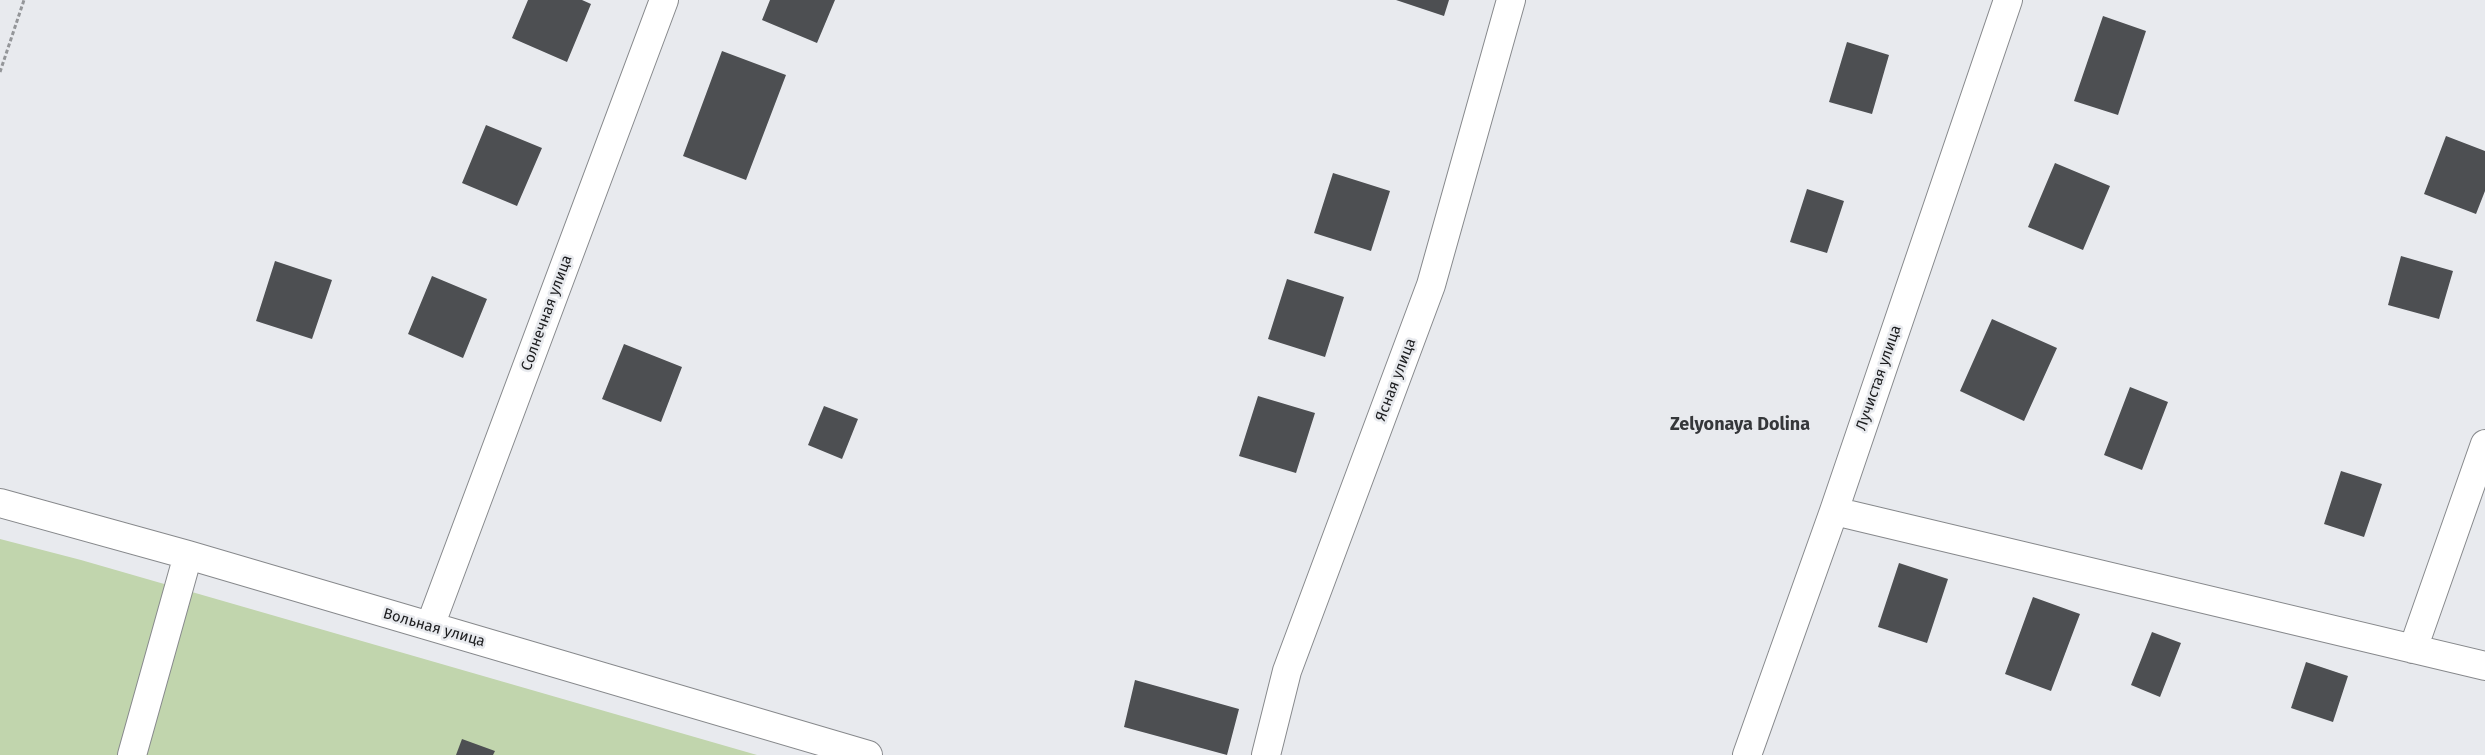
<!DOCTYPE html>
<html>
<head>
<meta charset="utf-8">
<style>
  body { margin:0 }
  canvas { display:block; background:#e8eaee }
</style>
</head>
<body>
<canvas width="2485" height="755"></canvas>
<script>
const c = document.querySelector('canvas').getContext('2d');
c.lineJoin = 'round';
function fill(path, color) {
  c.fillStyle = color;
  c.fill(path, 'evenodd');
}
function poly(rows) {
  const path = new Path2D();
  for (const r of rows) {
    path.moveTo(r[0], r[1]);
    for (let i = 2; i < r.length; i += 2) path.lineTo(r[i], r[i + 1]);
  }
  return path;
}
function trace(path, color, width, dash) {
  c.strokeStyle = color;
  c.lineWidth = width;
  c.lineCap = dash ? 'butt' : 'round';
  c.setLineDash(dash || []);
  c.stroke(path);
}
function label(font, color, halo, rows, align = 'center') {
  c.font = font + ' "Fira Sans",sans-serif';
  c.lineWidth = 5;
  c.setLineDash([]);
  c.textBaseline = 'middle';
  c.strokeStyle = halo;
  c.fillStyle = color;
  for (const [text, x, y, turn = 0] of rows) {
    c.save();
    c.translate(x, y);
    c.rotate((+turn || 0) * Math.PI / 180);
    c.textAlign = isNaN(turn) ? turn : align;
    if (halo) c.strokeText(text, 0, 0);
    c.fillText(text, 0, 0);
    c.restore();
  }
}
const green = poly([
  [0,539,81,560,757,755,0,755]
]);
const building = poly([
  [528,0,582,0,591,4,567,62,512,38],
  [770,0,835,0,817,43,762,20],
  [1396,0,1449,0,1444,16],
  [2103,16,2146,31,2118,115,2074,101],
  [1847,42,1889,55,1872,114,1829,102],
  [722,51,786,75,746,180,683,156],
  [486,125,542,148,517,206,462,183],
  [2446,136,2485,151,2485,191,2476,214,2424,194],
  [2055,163,2110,186,2083,250,2028,227],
  [1333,173,1390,191,1371,251,1314,233],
  [1807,189,1844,201,1827,253,1790,242],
  [2401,256,2453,271,2439,319,2388,305],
  [275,261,332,280,312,339,256,321],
  [432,276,487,299,463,358,408,334],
  [1287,279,1344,297,1325,357,1268,339],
  [1992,319,2057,348,2024,421,1960,391],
  [624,344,682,367,661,422,602,399],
  [2130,387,2168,402,2142,470,2104,455],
  [1258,396,1315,413,1296,473,1239,456],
  [824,406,858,419,842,459,808,445],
  [2341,471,2382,484,2364,537,2324,524],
  [1899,563,1948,579,1927,643,1878,627],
  [2033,597,2080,614,2051,691,2005,674],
  [2152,632,2181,643,2160,697,2131,685],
  [2306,662,2348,676,2333,722,2291,708],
  [1135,680,1239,709,1227,755,1124,727],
  [462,739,495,751,493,755,456,755]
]);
const path = poly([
  [0,72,24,0]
]);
const street = poly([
  [0,503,188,555,868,755],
  [1834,511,2485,666],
  [430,626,664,0],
  [2413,649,2485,444],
  [132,755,188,555],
  [1266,755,1287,671,1431,285,1511,0],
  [1747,755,1834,511,2008,0]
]);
const streetNames = [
  ["Солнечная улица",547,313,-70],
  ["Лучистая улица",1879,378,-71],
  ["Ясная улица",1396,380,-69],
  ["Вольная улица",434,628,16]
];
const quarterNames = [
  ["Zelyonaya Dolina",1740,425]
];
fill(green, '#c1d5ad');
fill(building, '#4d4f52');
trace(street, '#87898c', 30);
trace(path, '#949699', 3, [4, 2.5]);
trace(street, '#fff', 28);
label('15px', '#1c1d1f', '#e8eaee', streetNames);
label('bold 18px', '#35373a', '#e8eaee', quarterNames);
</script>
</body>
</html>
